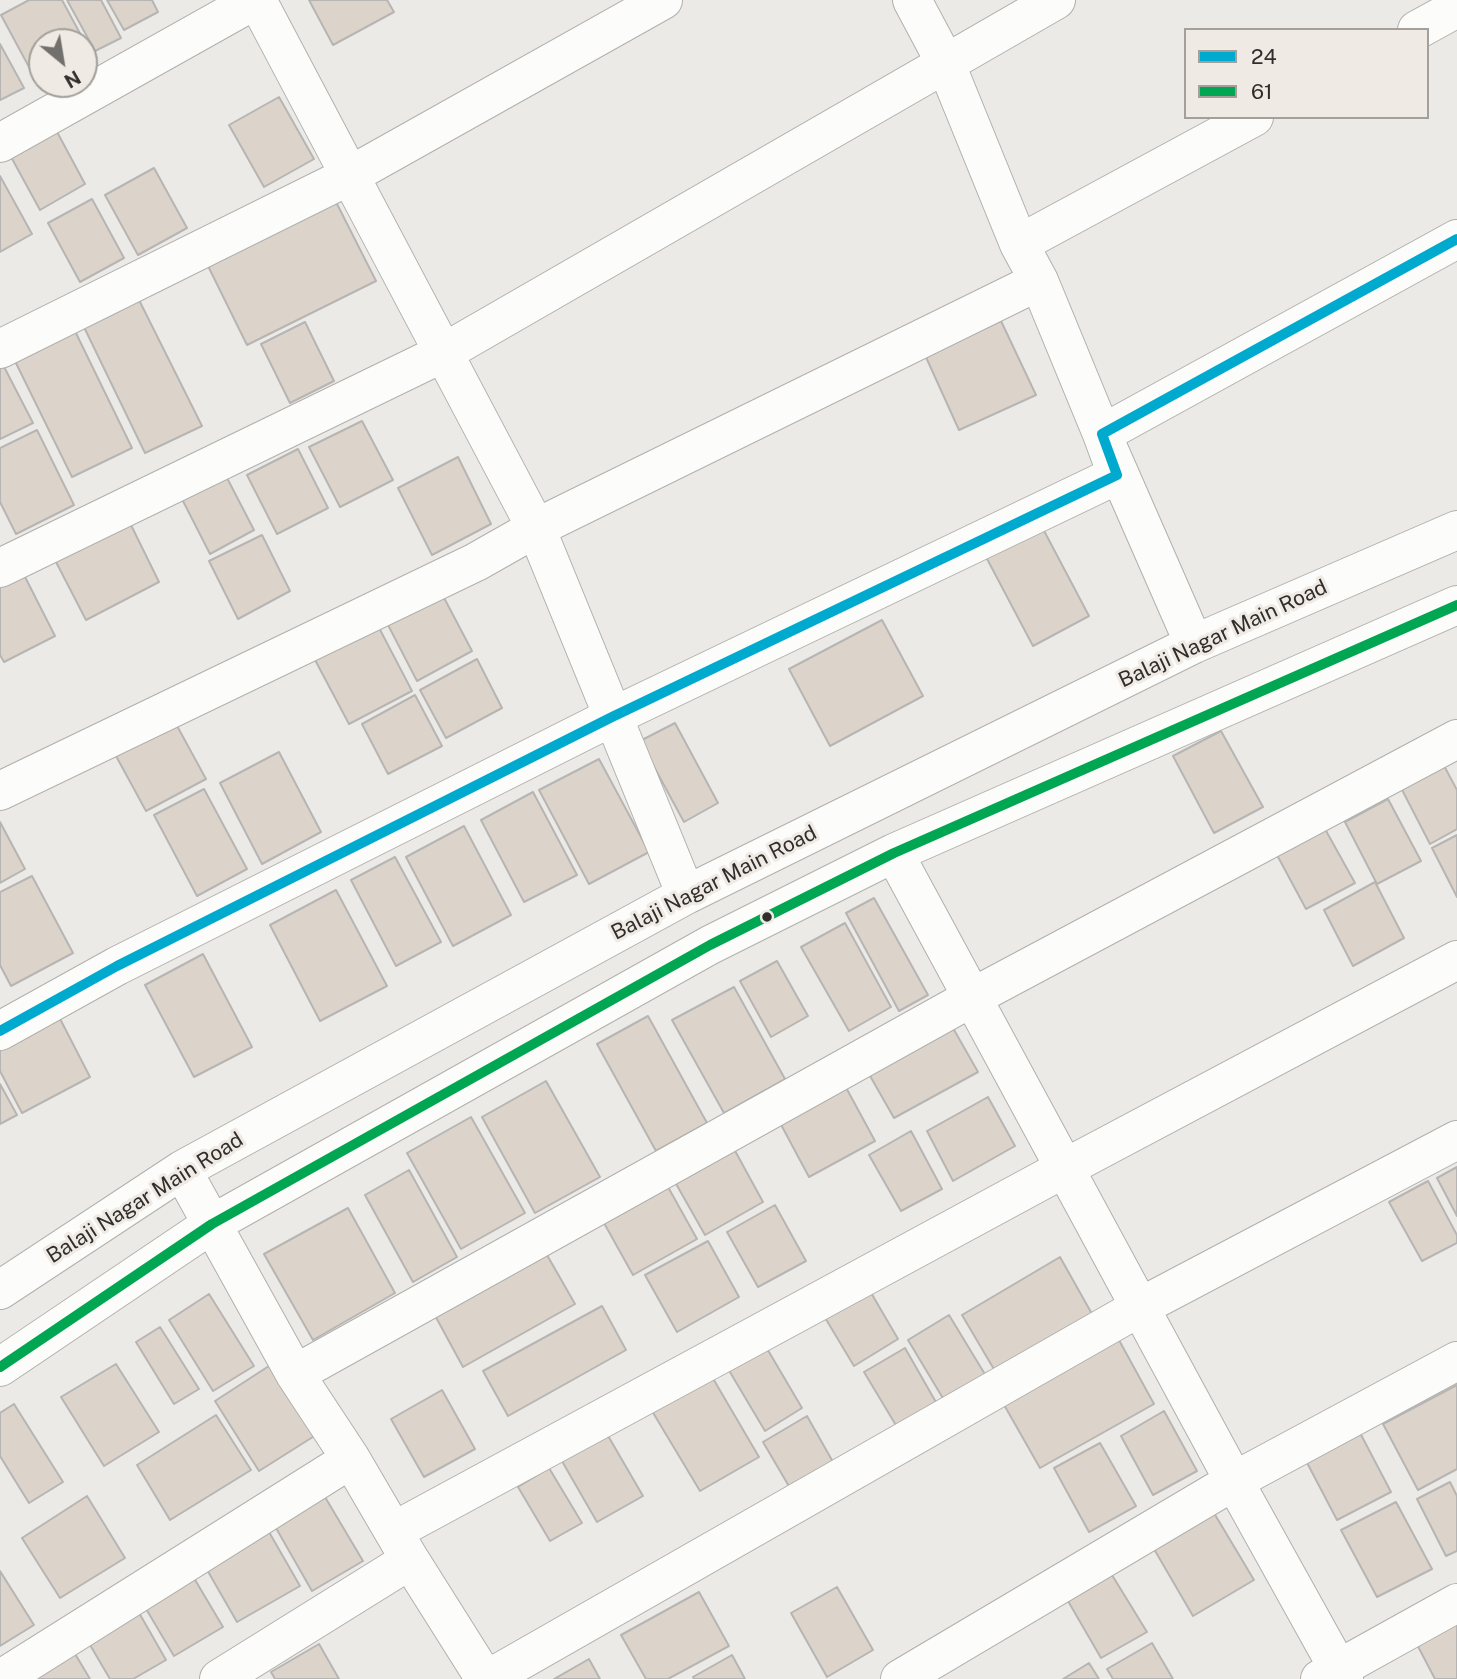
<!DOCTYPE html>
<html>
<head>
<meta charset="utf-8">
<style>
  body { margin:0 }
  #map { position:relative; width:1457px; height:1679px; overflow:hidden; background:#eceae7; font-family:"Public Sans",sans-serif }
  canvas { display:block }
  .legend { position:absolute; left:1184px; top:28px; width:245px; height:91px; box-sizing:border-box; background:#efeae4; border:2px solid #a39f9a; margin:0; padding:9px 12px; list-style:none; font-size:21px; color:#302e2c }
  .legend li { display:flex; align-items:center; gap:14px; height:35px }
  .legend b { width:35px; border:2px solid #a39f9a }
  .north { position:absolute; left:28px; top:28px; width:70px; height:70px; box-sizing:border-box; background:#efeae4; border:2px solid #a39f9a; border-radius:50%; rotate:150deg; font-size:19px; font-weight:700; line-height:28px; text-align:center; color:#302e2c }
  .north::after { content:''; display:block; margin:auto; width:24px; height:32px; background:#72706d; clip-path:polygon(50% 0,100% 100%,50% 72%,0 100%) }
</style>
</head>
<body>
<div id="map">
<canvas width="1457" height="1679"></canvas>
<ul class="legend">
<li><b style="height:9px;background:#00a9ce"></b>24</li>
<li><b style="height:9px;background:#00a651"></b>61</li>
</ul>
<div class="north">N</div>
</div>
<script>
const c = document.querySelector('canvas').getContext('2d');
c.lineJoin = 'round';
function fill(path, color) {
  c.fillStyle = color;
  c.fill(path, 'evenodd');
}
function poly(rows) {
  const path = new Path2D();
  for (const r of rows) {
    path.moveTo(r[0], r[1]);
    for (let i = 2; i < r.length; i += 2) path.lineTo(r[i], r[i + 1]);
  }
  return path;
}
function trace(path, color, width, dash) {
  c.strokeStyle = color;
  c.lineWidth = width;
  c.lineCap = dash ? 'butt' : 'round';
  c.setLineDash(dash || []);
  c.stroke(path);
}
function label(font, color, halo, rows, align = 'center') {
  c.font = font + ' "Public Sans",sans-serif';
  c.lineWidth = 6;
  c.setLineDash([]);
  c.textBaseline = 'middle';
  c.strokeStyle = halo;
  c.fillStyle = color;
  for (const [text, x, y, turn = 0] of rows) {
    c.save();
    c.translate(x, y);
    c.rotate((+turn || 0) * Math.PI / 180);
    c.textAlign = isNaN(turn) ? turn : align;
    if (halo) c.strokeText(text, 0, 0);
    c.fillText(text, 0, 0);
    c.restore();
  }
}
const building = poly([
  [29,0,62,0,90,52,84,55,84,42,42,42,42,77,36,80,1,15,29,0],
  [67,0,101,0,121,38,95,51,67,0],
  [107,0,152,0,158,12,124,30,107,0],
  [309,0,387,0,394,12,333,45,309,0],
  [0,44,24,88,0,100,0,44],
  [279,97,314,159,264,187,229,125,279,97],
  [56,130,85,184,40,210,10,155,56,130],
  [154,168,187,228,138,255,105,195,154,168],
  [0,176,32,234,0,252,0,176],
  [92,199,124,258,80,282,48,223,92,199],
  [336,202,376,281,247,345,208,266,336,202],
  [138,298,202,426,145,453,83,325,138,298],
  [1001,321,1036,395,959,430,925,355,1001,321],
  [305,322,334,381,290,403,261,344,305,322],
  [72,325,132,448,72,477,12,355,72,325],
  [0,359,33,423,0,439,0,359],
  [362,421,393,480,340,507,309,447,362,421],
  [37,430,74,505,16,534,0,502,0,448,37,430],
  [298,449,328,508,277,534,247,475,298,449],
  [458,457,491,524,432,555,398,488,458,457],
  [226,476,254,530,210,554,182,499,226,476],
  [129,521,159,582,86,620,55,560,129,521],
  [1041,525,1089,616,1033,646,985,555,1041,525],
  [262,535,290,591,238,619,209,561,262,535],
  [22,571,55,636,4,662,0,655,0,582,22,571],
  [442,594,472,651,417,681,387,623,442,594],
  [882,620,923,696,830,746,789,669,882,620],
  [377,624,412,691,349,724,314,658,377,624],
  [477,659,502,708,446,738,420,690,477,659],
  [415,695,442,746,388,774,362,724,415,695],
  [675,723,718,803,684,822,640,741,675,723],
  [176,724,206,779,146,811,116,756,176,724],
  [1221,731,1263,807,1214,833,1173,756,1221,731],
  [279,752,321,832,262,864,220,783,279,752],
  [599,759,649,852,589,884,539,790,599,759],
  [1441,760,1457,790,1457,829,1430,844,1398,782,1441,760],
  [204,789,247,869,197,896,154,815,204,789],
  [533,792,577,875,524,902,481,820,533,792],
  [1388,799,1421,861,1377,884,1345,822,1388,799],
  [0,822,25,869,0,883,0,822],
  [464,826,511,915,453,946,406,857,464,826],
  [1325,829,1355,883,1306,909,1277,855,1325,829],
  [1457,835,1457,897,1432,848,1457,835],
  [395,857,441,942,396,966,351,880,395,857],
  [32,876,73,953,11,986,0,965,0,892,32,876],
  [1375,882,1404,938,1353,966,1324,910,1375,882],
  [336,890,387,986,320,1021,270,925,336,890],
  [874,898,928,995,899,1011,846,913,874,898],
  [845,923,891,1007,849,1031,801,947,845,923],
  [203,954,252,1047,194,1077,145,985,203,954],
  [777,961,808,1016,771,1037,740,981,777,961],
  [734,987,785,1079,724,1113,672,1020,734,987],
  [56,1011,90,1077,22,1113,0,1071,0,1041,56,1011],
  [648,1016,707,1123,656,1151,597,1044,648,1016],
  [949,1021,978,1072,894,1118,865,1067,949,1021],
  [546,1081,600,1177,535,1213,482,1117,546,1081],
  [843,1082,875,1141,809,1177,778,1119,843,1082],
  [0,1084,17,1115,0,1124,0,1084],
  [988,1097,1015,1146,953,1181,927,1131,988,1097],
  [471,1117,525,1213,461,1249,407,1153,471,1117],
  [911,1131,942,1189,901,1211,869,1155,911,1131],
  [734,1149,763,1202,705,1235,675,1182,734,1149],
  [1457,1167,1457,1216,1437,1178,1457,1167],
  [409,1170,457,1257,413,1282,365,1195,409,1170],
  [1428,1181,1457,1235,1457,1243,1422,1261,1389,1202,1428,1181],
  [668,1187,697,1239,633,1275,604,1223,668,1187],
  [775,1205,806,1261,758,1287,727,1232,775,1205],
  [348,1208,395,1293,313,1340,264,1254,348,1208],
  [708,1241,739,1297,677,1332,645,1275,708,1241],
  [543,1248,575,1304,463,1367,432,1310,543,1248],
  [1060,1257,1092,1314,995,1371,962,1315,1060,1257],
  [863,1279,898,1339,854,1366,818,1306,863,1279],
  [209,1294,254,1366,213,1391,169,1320,209,1294],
  [602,1306,626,1350,508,1416,483,1371,602,1306],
  [949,1315,989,1381,947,1405,908,1340,949,1315],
  [160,1327,199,1389,174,1404,136,1342,160,1327],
  [1114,1331,1154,1404,1040,1468,999,1396,1114,1331],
  [759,1335,802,1408,765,1431,721,1357,759,1335],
  [905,1348,937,1404,897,1427,864,1372,905,1348],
  [116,1364,159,1432,104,1466,61,1397,116,1364],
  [272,1364,316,1435,259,1471,215,1401,272,1364],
  [708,1370,759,1457,700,1491,649,1406,708,1370],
  [1457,1385,1457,1469,1418,1490,1383,1424,1457,1385],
  [442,1390,475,1449,424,1477,391,1419,442,1390],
  [14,1404,63,1482,29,1503,0,1456,0,1413,14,1404],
  [1164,1411,1197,1471,1153,1495,1121,1436,1164,1411],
  [216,1415,251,1470,170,1520,137,1465,216,1415],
  [807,1416,833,1462,790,1488,763,1442,807,1416],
  [600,1422,643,1496,597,1522,555,1449,600,1422],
  [1358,1429,1391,1492,1337,1520,1304,1457,1358,1429],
  [1100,1443,1136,1506,1089,1532,1054,1468,1100,1443],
  [549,1468,582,1523,550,1541,518,1487,549,1468],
  [1450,1482,1457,1496,1457,1551,1446,1556,1417,1499,1450,1482],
  [322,1492,363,1561,312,1591,272,1521,322,1492],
  [87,1496,125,1558,60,1598,22,1538,87,1496],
  [1396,1502,1432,1569,1377,1597,1341,1530,1396,1502],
  [1214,1513,1254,1580,1193,1616,1154,1549,1214,1513],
  [265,1525,300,1586,237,1622,202,1561,265,1525],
  [188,1568,223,1627,174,1656,139,1597,188,1568],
  [0,1571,34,1625,0,1646,0,1571],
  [1112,1575,1147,1632,1101,1658,1068,1601,1112,1575],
  [837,1587,873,1650,827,1677,791,1613,837,1587],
  [699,1592,729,1646,668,1679,646,1679,621,1635,699,1592],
  [134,1604,166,1660,133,1679,110,1679,83,1633,134,1604],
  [1457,1609,1457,1679,1435,1679,1411,1633,1457,1609],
  [1152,1643,1173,1679,1113,1679,1107,1669,1152,1643],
  [319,1644,339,1679,275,1679,271,1672,319,1644],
  [71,1647,90,1679,18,1679,71,1647],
  [732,1655,745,1679,694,1679,693,1677,732,1655],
  [589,1659,600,1679,554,1679,589,1659],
  [1089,1663,1099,1679,1063,1679,1089,1663]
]);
const minor = poly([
  [257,0,536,528,686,895],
  [912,0,945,62,1019,244,1039,281,1102,434,1194,644],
  [1417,30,1457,8],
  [0,143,255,0],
  [1019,244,1254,117],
  [0,349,349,176,663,0],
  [0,568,443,353,1056,0],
  [0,791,476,562,536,528,1039,281],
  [894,853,1234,1481,1344,1679],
  [0,1031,117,966,612,717,1117,475,1102,434,1457,239],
  [182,1170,295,1374,351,1459,410,1560,485,1679],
  [0,1290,182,1170,686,895,1194,644,1457,530],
  [0,1367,212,1224,710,945,894,853,1457,605],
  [295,1374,971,998,1457,739],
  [394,1531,1065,1168,1457,960],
  [1,1679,351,1459],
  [219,1679,410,1560],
  [488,1679,1140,1307,1457,1140],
  [900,1679,1234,1481,1457,1361],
  [1320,1679,1457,1603]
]);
const bus1 = poly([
  [0,1031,117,966,612,717,1117,475,1102,434,1457,239]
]);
const bus2 = poly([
  [0,1367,212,1224,710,945,894,853,1457,605]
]);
const markers = [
  [767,917,6,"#302e2c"]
];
const streetNames = [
  ["Balaji Nagar Main Road",1223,634,-25],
  ["Balaji Nagar Main Road",714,883,-27],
  ["Balaji Nagar Main Road",145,1198,-32]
];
fill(building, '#dcd4ca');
trace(building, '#b7b5b3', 2);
trace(minor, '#b1b0ad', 40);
trace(minor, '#fcfcfb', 38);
trace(bus1, '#00a9ce', 10);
trace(bus2, '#00a651', 10);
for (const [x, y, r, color] of markers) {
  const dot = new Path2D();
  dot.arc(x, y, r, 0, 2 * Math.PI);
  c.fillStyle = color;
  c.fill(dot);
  trace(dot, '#efeae4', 2.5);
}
label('21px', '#302e2c', '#efeae4', streetNames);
</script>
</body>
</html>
